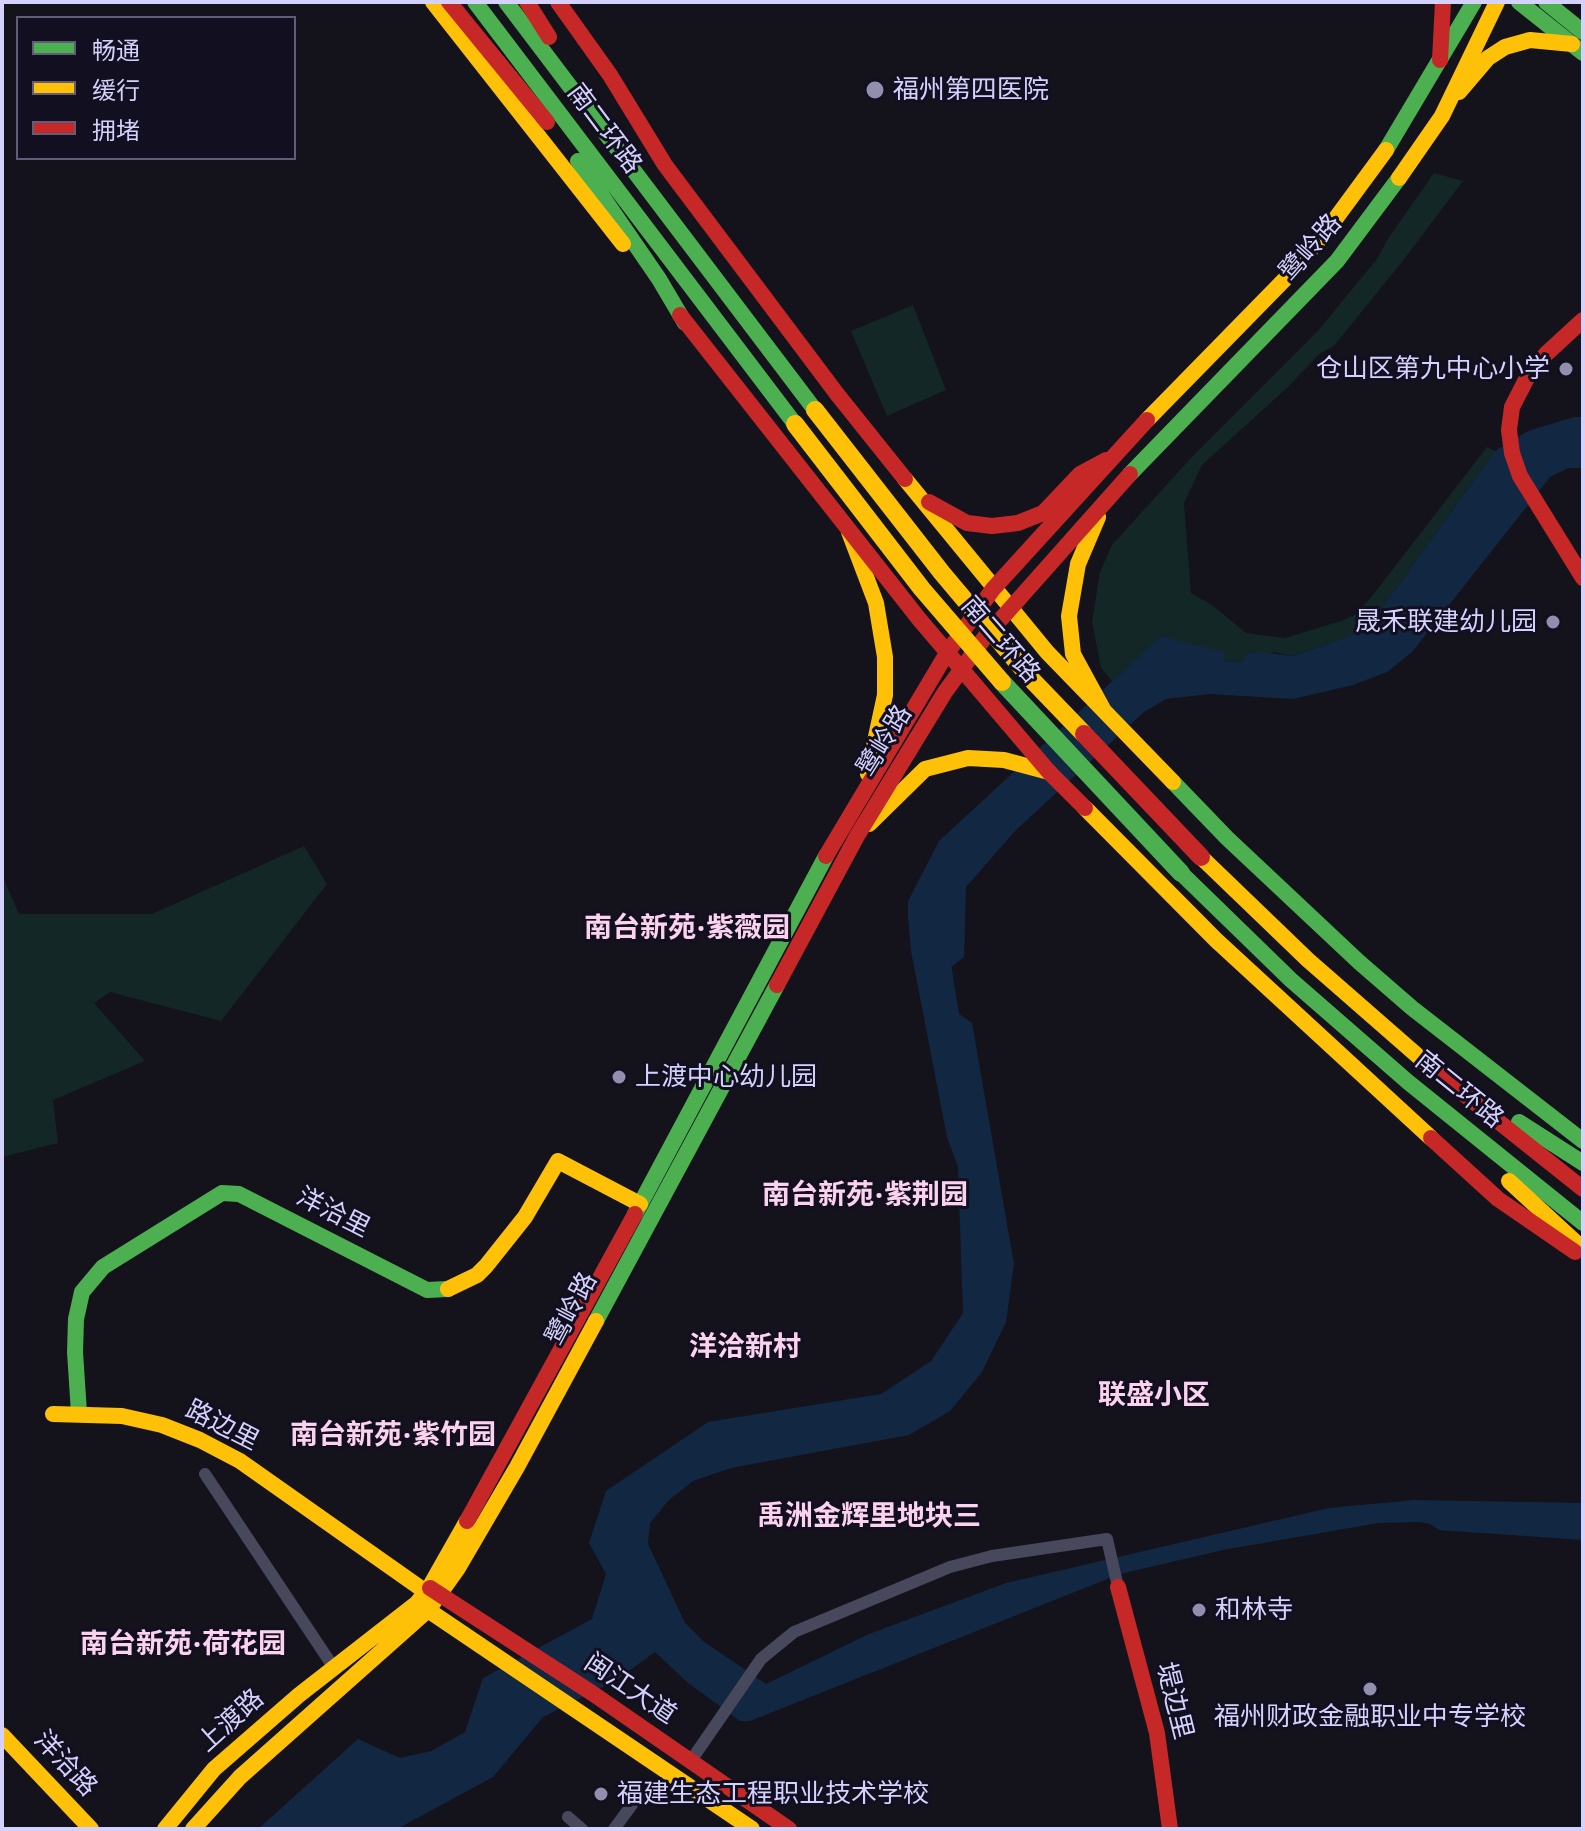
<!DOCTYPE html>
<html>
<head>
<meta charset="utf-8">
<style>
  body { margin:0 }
  #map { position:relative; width:1585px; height:1831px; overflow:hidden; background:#14131c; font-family:"IBM Plex Sans","Noto Sans SC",sans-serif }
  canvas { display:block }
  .frame { position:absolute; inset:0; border:4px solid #d4d1fc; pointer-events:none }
  .legend { position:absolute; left:16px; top:16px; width:280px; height:144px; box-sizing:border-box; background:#110f20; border:2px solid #5f5d78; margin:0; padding:10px 14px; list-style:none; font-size:24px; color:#d4d1fc }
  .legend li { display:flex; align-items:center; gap:16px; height:40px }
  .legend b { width:40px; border:2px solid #5f5d78 }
</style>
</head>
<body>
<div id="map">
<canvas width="1585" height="1831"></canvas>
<div class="frame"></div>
<ul class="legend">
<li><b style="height:10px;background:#4caf50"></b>畅通</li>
<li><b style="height:10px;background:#ffc107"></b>缓行</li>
<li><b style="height:10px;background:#c62828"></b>拥堵</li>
</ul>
</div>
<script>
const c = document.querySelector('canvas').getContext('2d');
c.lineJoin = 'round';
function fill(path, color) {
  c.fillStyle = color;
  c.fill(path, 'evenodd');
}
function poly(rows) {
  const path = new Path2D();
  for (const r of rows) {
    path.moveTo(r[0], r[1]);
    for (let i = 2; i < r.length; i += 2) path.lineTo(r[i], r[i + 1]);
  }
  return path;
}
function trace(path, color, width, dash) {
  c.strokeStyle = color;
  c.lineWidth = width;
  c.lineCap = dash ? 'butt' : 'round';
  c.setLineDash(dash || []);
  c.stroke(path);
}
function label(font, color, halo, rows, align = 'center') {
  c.font = font + ' "IBM Plex Sans","Noto Sans SC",sans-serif';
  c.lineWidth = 6;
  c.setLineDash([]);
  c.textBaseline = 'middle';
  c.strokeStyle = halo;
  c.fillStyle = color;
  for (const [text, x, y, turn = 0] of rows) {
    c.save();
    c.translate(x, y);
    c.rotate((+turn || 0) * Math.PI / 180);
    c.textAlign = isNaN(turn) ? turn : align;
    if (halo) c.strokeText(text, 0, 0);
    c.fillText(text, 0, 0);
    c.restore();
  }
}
const green = poly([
  [1434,173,1463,181,1405,258,1334,346,1319,354,1289,386,1202,465,1184,503,1191,593,1212,605,1246,633,1285,638,1341,621,1355,615,1369,600,1487,447,1495,451,1366,630,1293,656,1274,652,1244,662,1223,661,1225,653,1161,637,1112,681,1101,668,1092,622,1100,572,1112,545,1190,459,1316,333,1377,259,1387,240],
  [913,305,946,390,887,416,851,331],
  [304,846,327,884,221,1021,110,992,94,1003,145,1061,53,1100,58,1143,2,1157,2,875,19,914,152,914]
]);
const water = poly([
  [1574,417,1583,417,1583,468,1568,468,1550,477,1412,652,1387,672,1353,685,1293,699,1210,694,1166,699,1144,712,1015,831,966,887,964,957,934,980,937,998,972,1023,1014,1264,1006,1322,982,1372,950,1411,909,1435,731,1468,693,1481,668,1501,650,1523,648,1544,685,1623,703,1641,766,1684,869,1634,1006,1583,1329,1508,1414,1500,1583,1503,1583,1540,1439,1530,1430,1524,1420,1522,1378,1523,1223,1550,1120,1574,750,1721,740,1721,688,1683,655,1652,615,1681,543,1717,493,1777,397,1829,258,1829,358,1739,400,1758,431,1751,465,1732,483,1678,592,1619,606,1574,589,1543,606,1491,708,1422,881,1394,931,1361,963,1313,958,1167,947,1137,911,951,908,917,908,901,939,841,1161,636,1225,652,1224,661,1244,662,1245,654,1260,652,1293,656,1366,630,1495,451,1528,431]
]);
const river = poly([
  [939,945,939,958,951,1034]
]);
const street = poly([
  [205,1474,334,1668],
  [690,1762,761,1659,794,1632,950,1567,992,1556,1107,1539,1118,1587],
  [568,1817,582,1829],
  [614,1829,634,1802]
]);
const fast = poly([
  [475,2,795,424],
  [506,2,815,410],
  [1519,2,1583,53],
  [1546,2,1583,32],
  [1386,150,1474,2],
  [578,161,659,279,685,323],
  [1130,474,1337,261,1399,178],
  [1173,782,1227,838,1359,962,1412,1008,1583,1141],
  [1181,873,1291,980,1408,1082,1583,1223],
  [1519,1122,1583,1163],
  [635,1214,826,856],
  [596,1321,777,985],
  [79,1413,75,1352,76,1319,82,1292,103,1267,222,1193,239,1194,427,1290,448,1289]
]);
const slow = poly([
  [433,2,623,244],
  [1459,92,1488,58,1505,47,1530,40,1572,44],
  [1399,178,1442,116,1497,2],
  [1147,420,1287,277,1325,233,1386,150],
  [905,479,1047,652,1173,782],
  [1098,517,1078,564,1069,616,1073,654,1103,709],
  [849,532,876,603,885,657,885,695,868,774],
  [1085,808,1216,940,1431,1138],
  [869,824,925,769,968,758,1004,760,1049,772],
  [1201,857,1308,960,1435,1071],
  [1509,1181,1583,1249],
  [448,1289,477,1275,486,1266,525,1217,558,1161,640,1204],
  [53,1414,122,1416,162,1425,200,1440,240,1461,426,1592],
  [419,1604,752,1829],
  [2,1735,91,1829],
  [165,1829,214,1769,299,1695,417,1603,429,1588,467,1521],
  [193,1829,240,1777,428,1610,458,1568,517,1467,596,1321]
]);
const jam = poly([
  [449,2,547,122],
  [527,2,549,37],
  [558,2,610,75,665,165,837,394,905,479],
  [1440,60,1443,2],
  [680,315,919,619,1049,772,1085,808],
  [1583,320,1546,354,1528,376,1512,407,1509,430,1512,453,1520,476,1583,578],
  [929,502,967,523,992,526,1018,523,1043,513,1080,474,1106,460],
  [826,856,947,653,993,589,1147,420],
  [777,985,857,836,945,692,985,637,1130,474],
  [1435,1071,1583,1189],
  [1431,1138,1498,1199,1575,1252],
  [467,1521,635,1214],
  [1118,1587,1157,1733,1170,1829],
  [430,1588,592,1693,789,1829]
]);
const fastBridge = poly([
  [1002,682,1181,873]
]);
const slowBridge = poly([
  [815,410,942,573,1033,681,1084,734],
  [795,424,922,589,1002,682]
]);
const jamBridge = poly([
  [1084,734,1201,857]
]);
const markers = [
  [875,90,10,"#918eae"],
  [1566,369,8,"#918eae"],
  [1553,622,8,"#918eae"],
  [619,1077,8,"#918eae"],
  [1199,1610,8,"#918eae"],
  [1370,1689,8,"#918eae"],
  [601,1794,8,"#918eae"]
];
const poiNames = [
  ["福州第四医院",893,90],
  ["仓山区第九中心小学",1550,369,"right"],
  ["晟禾联建幼儿园",1537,622,"right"],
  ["上渡中心幼儿园",635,1077],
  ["和林寺",1215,1610],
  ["福州财政金融职业中专学校",1370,1717,"center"],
  ["福建生态工程职业技术学校",617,1794]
];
const streetNames = [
  ["南二环路",604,129,53],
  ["鹭岭路",1311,248,-49],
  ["南二环路",1000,640,49],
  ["鹭岭路",885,741,-58],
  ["南二环路",1459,1090,39],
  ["洋洽里",333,1213,27],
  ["鹭岭路",572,1309,-62],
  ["路边里",222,1426,27],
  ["闽江大道",630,1689,34],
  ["堤边里",1174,1701,76],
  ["上渡路",231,1721,-42],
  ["洋洽路",65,1764,47]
];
const neighbourhoodNames = [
  ["南台新苑·紫薇园",687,929],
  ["南台新苑·紫荆园",865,1196],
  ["洋洽新村",745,1348],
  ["联盛小区",1154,1396],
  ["南台新苑·紫竹园",393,1436],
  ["禹洲金辉里地块三",869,1517],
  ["南台新苑·荷花园",183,1645]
];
fill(green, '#122726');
fill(water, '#122742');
trace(river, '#122742', 22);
trace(street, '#48485d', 12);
trace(fast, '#4caf50', 16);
trace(slow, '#ffc107', 16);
trace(jam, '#c62828', 16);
trace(fastBridge, '#4caf50', 18);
trace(slowBridge, '#ffc107', 18);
trace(jamBridge, '#c62828', 18);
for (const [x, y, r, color] of markers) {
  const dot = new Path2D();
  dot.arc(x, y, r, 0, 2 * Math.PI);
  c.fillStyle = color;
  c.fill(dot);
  trace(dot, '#110f20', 3);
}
label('26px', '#d4d1fc', '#110f20', poiNames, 'left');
label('26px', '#d4d1fc', '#110f20', streetNames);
label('bold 28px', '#fcd3ef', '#110f20', neighbourhoodNames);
</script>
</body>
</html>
